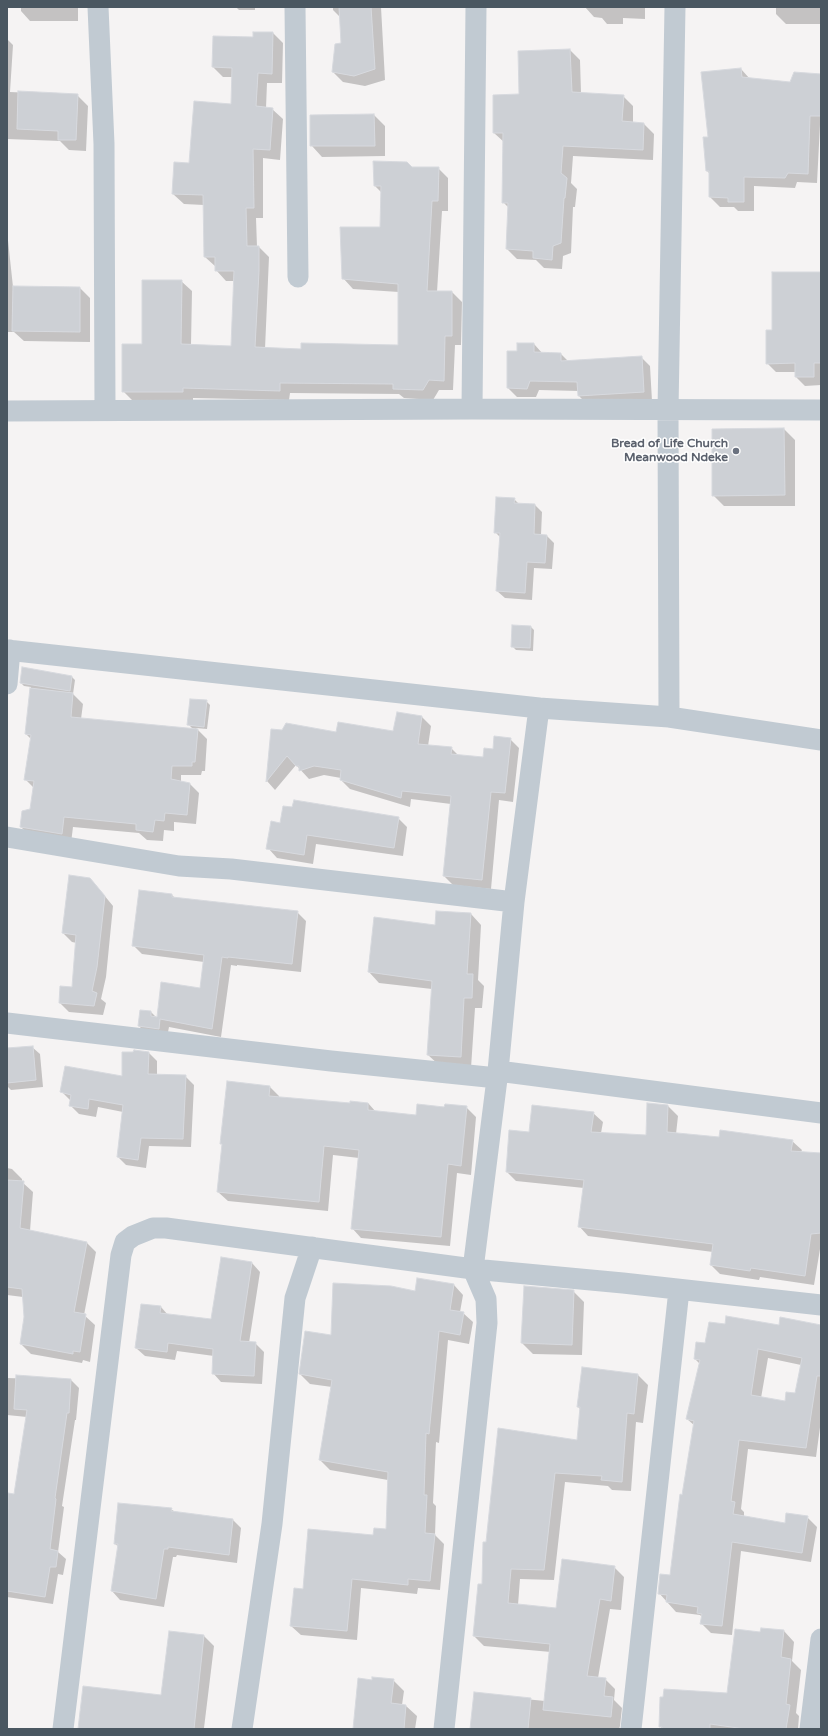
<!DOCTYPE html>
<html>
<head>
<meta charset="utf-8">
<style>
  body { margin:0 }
  #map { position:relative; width:828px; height:1736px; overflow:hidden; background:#f5f3f3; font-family:"Varela Round",sans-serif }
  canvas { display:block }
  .frame { position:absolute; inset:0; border:8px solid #4a5761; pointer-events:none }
</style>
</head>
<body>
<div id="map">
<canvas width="828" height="1736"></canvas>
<div class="frame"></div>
</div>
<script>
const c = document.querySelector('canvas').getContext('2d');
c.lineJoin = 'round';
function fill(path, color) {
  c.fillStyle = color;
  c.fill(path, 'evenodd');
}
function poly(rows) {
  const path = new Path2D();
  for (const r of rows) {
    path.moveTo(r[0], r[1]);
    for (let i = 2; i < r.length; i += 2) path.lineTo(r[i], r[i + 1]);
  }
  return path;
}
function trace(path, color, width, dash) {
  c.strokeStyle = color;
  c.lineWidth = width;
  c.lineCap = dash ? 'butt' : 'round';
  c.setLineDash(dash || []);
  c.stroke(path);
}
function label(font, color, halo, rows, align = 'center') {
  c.font = font + ' "Varela Round",sans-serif';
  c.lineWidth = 3;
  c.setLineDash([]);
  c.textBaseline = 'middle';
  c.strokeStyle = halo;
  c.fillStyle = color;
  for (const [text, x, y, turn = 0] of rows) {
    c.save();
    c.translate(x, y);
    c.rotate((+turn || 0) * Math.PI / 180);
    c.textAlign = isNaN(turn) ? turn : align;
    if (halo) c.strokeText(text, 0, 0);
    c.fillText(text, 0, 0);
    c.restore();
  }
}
const shadow = poly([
  [21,7,78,7,78,21,30,21,21,11],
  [236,7,255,7,255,10,239,10],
  [333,7,381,7,385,80,365,86,343,82,333,72,342,44,341,18,333,10],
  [585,7,645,7,645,19,623,18,623,24,607,24,602,18,594,17],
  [776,7,821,7,821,24,786,24,776,14],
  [254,33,273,33,283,43,282,83,267,83,266,108,272,109,283,119,280,160,263,158,263,218,256,218,257,247,259,247,269,257,265,349,302,350,399,346,399,292,353,289,343,278,381,228,382,193,375,186,374,162,412,168,438,168,448,178,448,211,442,211,437,292,452,292,462,302,461,345,455,345,453,390,439,390,433,400,404,398,399,394,290,393,289,400,193,398,193,402,133,401,123,391,143,345,181,281,192,291,191,345,232,347,234,281,226,281,216,270,216,267,205,257,204,205,184,204,173,194,190,164,232,105,233,77,223,77,213,67,254,38],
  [7,39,13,45,10,92,77,95,88,106,86,151,69,150,60,141,7,139],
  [570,50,580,60,581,93,623,96,633,106,633,123,644,124,654,134,653,160,573,156,571,183,577,189,575,207,573,207,571,253,563,256,562,269,544,268,536,260,517,259,507,249,509,208,503,202,504,142,494,133,520,95],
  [741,69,750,79,791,83,821,75,821,125,820,125,817,183,797,182,795,188,754,186,754,211,738,211,734,207,720,207,710,197,710,174,707,171,709,138],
  [374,115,385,126,385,156,322,157,312,146],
  [7,231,13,287,80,288,90,298,90,342,24,341,14,332,7,332],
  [821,273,821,385,805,386,796,377,796,372,776,372,767,363,773,331],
  [534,344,543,354,561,354,568,361,641,357,650,366,652,401,588,405,579,396,579,391,539,390,536,397,517,397,508,388,518,352],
  [784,429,795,440,795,506,724,506,713,495],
  [514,499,519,504,535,505,542,512,541,535,547,536,554,543,552,569,534,568,532,600,505,598,497,591,501,538,495,532],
  [531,627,534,630,533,651,516,650,512,646],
  [23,669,72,677,75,680,73,694,83,704,81,719,193,729,188,724,206,701,210,705,207,729,196,728,207,739,205,771,202,771,201,775,181,775,181,782,190,784,199,793,196,824,174,822,174,831,164,830,163,841,147,840,139,833,73,827,71,843,30,836,21,827,31,810,34,788,25,779,31,739,26,734,31,687,24,686,21,683],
  [422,717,431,726,428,746,451,748,459,756,484,758,510,739,519,748,513,802,499,800,491,889,453,885,444,876,451,804,411,799,410,807,350,789,341,780,341,778,324,775,309,779,296,765,275,790,267,781,271,730,337,733,394,732],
  [398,818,407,827,403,856,316,844,313,864,277,858,268,848,281,824],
  [90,878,113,906,106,977,101,999,106,1003,103,1015,69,1012,60,1003,61,987,73,988,77,943,72,942,63,933],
  [172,895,175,898,297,912,306,921,301,972,237,965,237,966,231,965,221,1037,169,1027,167,1037,147,1035,139,1026,151,1012,158,1019,200,989,204,962,142,954,133,945],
  [471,914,481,925,478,980,484,986,482,1008,475,1008,471,1068,439,1065,428,1055,432,989,379,983,369,972,436,926],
  [32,1047,40,1054,43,1087,11,1090,7,1086,7,1049],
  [135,1051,149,1053,157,1061,157,1075,185,1076,194,1085,191,1147,149,1146,146,1168,126,1165,118,1157,123,1112,98,1107,96,1117,79,1114,70,1105,71,1101,62,1092,122,1077],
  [270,1087,279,1096,279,1098,351,1104,368,1103,376,1112,417,1116,445,1108,466,1107,476,1117,471,1175,457,1173,450,1246,361,1238,352,1228,359,1158,333,1155,328,1211,228,1201,218,1192,223,1145,221,1143],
  [648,1104,668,1106,678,1116,676,1134,720,1138,792,1141,802,1150,801,1152,821,1154,821,1243,814,1285,760,1277,759,1280,720,1274,711,1265,713,1252,588,1236,579,1226,584,1188,516,1181,507,1172,530,1133,593,1113,603,1122,601,1133,647,1136],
  [7,1168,12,1169,22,1179,22,1182,33,1192,30,1231,87,1243,96,1252,84,1315,95,1325,90,1362,83,1360,82,1363,31,1354,21,1344,25,1317,23,1297,7,1295],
  [252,1263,260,1272,249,1343,255,1343,264,1352,262,1384,221,1382,213,1373,214,1356,177,1351,175,1360,145,1356,136,1348,161,1307,168,1315,212,1320],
  [454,1285,463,1295,460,1312,463,1313,473,1322,469,1344,448,1340,439,1443,436,1442,433,1503,436,1506,435,1535,444,1544,440,1590,418,1588,417,1594,361,1588,357,1640,301,1635,291,1626,304,1590,374,1536,387,1530,388,1480,330,1470,320,1460,332,1387,310,1384,300,1374,331,1336,416,1292],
  [573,1291,584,1302,582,1355,533,1354,522,1343],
  [726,1325,821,1326,821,1420,816,1457,748,1449,741,1509,744,1512,744,1517,786,1524,807,1517,817,1527,811,1562,741,1551,732,1635,711,1633,701,1623,702,1617,700,1615,676,1612,659,1593,670,1576,695,1426,687,1419,700,1364,695,1359,706,1345],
  [768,1358,801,1365,796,1394,786,1402,761,1398],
  [638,1375,648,1385,643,1423,636,1422,631,1491,612,1490,608,1486,565,1482,554,1580,520,1579,518,1605,557,1609,614,1567,624,1577,621,1610,610,1609,598,1678,605,1679,615,1689,614,1700,622,1708,620,1726,619,1729,471,1729,475,1694,545,1701,551,1652,484,1646,474,1636,483,1585,487,1543,578,1441,580,1409,578,1407],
  [7,1378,71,1380,79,1388,76,1420,75,1420,62,1506,64,1507,58,1552,66,1559,63,1575,58,1574,53,1604,7,1597,7,1494,15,1495,27,1417,7,1415],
  [171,1509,175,1512,233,1520,241,1528,237,1563,177,1555,176,1557,173,1557,164,1607,120,1600,112,1591,119,1547,115,1544],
  [784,1631,794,1642,792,1661,801,1670,796,1713,799,1716,798,1729,662,1729,660,1726,728,1694,761,1633],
  [204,1636,214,1646,204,1728,210,1729,79,1729,162,1696],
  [393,1680,404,1691,402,1705,406,1706,417,1716,415,1729,354,1729,373,1681]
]);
const building = poly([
  [339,7,371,7,375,69,354,76,332,72,335,44,341,43,339,7],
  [253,32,273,32,272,74,258,73,256,106,273,108,270,150,253,149,254,208,246,208,247,246,259,246,259,271,255,347,301,349,301,343,398,345,398,284,342,279,340,227,380,227,381,186,374,186,373,161,407,162,412,167,439,167,438,201,432,201,427,291,452,291,452,336,445,336,444,381,429,380,423,390,393,389,393,384,280,383,280,391,183,388,183,392,122,392,122,344,142,344,142,280,182,280,181,344,231,346,234,271,215,271,215,257,204,257,203,195,172,194,174,162,189,163,194,101,231,104,232,68,212,67,213,36,253,37,253,32],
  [570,49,572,92,624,95,622,121,644,123,643,150,563,146,561,173,567,178,565,198,564,198,561,243,553,246,552,260,533,258,533,251,506,249,508,203,502,203,503,133,493,133,493,95,519,94,518,51,570,49],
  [741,68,742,77,790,82,794,72,821,74,821,116,810,116,808,174,788,173,785,178,744,177,744,202,728,202,728,198,709,197,709,171,706,171,703,137,708,137,701,72,741,68],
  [18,91,78,94,76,140,58,140,58,131,17,129,18,91],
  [374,114,375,146,310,146,310,115,374,114],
  [772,272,821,272,821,363,814,363,814,377,795,377,795,363,766,364,766,330,772,330,772,272],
  [13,286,80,287,80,332,12,331,13,286],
  [517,343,534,343,534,352,561,353,561,361,642,356,644,392,578,396,577,382,530,381,527,389,507,388,507,351,517,351,517,343],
  [784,428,785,495,712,496,712,429,784,428],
  [496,497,515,498,514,503,535,504,534,534,547,535,545,563,527,562,525,593,496,591,500,533,494,533,496,497],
  [512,625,531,626,530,648,511,647,512,625],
  [22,667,72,676,70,691,20,683,22,667],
  [30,688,73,693,71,717,198,729,195,762,192,762,192,766,172,766,171,779,190,783,187,815,165,813,164,821,155,820,153,832,136,830,136,824,64,817,62,834,20,827,22,811,30,809,34,781,24,780,31,735,25,734,30,688],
  [190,699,207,700,204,727,187,725,190,699],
  [397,712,422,716,418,744,452,747,451,754,483,757,484,748,493,749,494,736,511,738,505,793,491,792,482,880,443,876,451,796,402,791,401,798,340,780,341,770,314,766,299,771,299,766,296,766,287,756,266,782,271,729,282,730,286,723,336,732,338,722,393,731,397,712],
  [294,800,399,817,394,848,307,835,304,855,266,849,271,821,280,823,283,806,292,807,294,800],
  [69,875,90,878,105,896,97,967,92,991,97,993,94,1006,59,1003,60,986,72,987,76,935,62,933,69,875],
  [139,890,172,894,172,897,298,911,292,964,228,957,228,958,222,957,212,1029,160,1019,159,1029,138,1026,140,1010,151,1011,151,1016,157,1017,161,982,200,988,204,955,132,946,139,890],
  [436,911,471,913,467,974,473,974,472,998,464,998,461,1057,427,1055,432,981,368,972,374,917,435,925,436,911],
  [33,1046,36,1080,7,1083,7,1048,33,1046],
  [134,1050,149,1052,148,1074,186,1075,183,1139,141,1138,138,1160,117,1157,123,1105,89,1099,88,1109,69,1106,71,1095,60,1092,65,1066,122,1076,122,1052,133,1052,134,1050],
  [227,1081,270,1086,269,1096,350,1103,350,1101,368,1103,368,1110,416,1115,417,1104,444,1107,445,1104,467,1106,461,1166,448,1164,441,1237,351,1229,359,1150,324,1146,319,1202,217,1192,222,1144,220,1144,227,1081],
  [647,1103,668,1105,667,1132,719,1137,720,1130,793,1140,791,1151,821,1153,821,1233,811,1234,805,1276,751,1268,750,1271,710,1265,713,1244,578,1227,584,1180,506,1172,509,1130,529,1132,532,1105,594,1112,591,1132,646,1135,647,1103],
  [7,1180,24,1181,20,1228,87,1242,74,1312,86,1314,80,1352,73,1351,73,1354,20,1344,24,1317,22,1289,7,1287,7,1180],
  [221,1257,252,1262,240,1341,256,1342,254,1376,212,1374,213,1349,168,1343,167,1352,135,1348,141,1304,161,1306,160,1313,211,1319,221,1257],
  [417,1278,454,1284,450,1310,464,1312,460,1335,439,1331,429,1434,426,1433,424,1495,427,1495,425,1533,435,1534,430,1581,408,1579,408,1585,352,1579,347,1631,290,1626,294,1588,303,1589,308,1529,373,1535,374,1528,386,1529,388,1472,319,1460,332,1380,299,1374,305,1331,331,1335,333,1283,391,1286,415,1291,417,1278],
  [524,1286,574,1290,572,1345,521,1343,524,1286],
  [726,1316,779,1325,780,1317,821,1325,821,1376,817,1376,806,1448,739,1440,731,1501,735,1502,733,1514,785,1523,786,1513,808,1516,802,1553,732,1542,722,1626,700,1624,702,1614,697,1613,698,1607,666,1602,667,1595,658,1594,660,1574,670,1575,680,1494,682,1495,694,1421,686,1419,700,1360,694,1359,696,1342,705,1343,709,1322,725,1324,726,1316],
  [758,1349,802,1358,795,1393,786,1392,785,1401,751,1395,758,1349],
  [582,1367,638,1374,634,1414,627,1413,622,1482,601,1480,602,1476,555,1473,544,1570,511,1569,508,1603,556,1608,562,1559,615,1566,611,1601,600,1599,587,1676,606,1678,604,1696,613,1697,611,1717,543,1710,550,1644,473,1636,478,1584,482,1584,483,1542,486,1542,498,1428,577,1440,580,1407,577,1407,582,1367],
  [16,1375,71,1379,69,1413,67,1413,55,1498,56,1499,50,1549,58,1551,56,1567,50,1567,45,1597,7,1591,8,1493,14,1494,27,1410,14,1409,16,1375],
  [118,1503,172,1508,171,1511,233,1519,229,1555,168,1547,168,1549,164,1549,156,1599,111,1591,118,1544,114,1544,118,1503],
  [761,1628,784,1630,781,1657,791,1659,786,1704,790,1705,786,1729,745,1729,710,1724,710,1729,662,1729,662,1727,659,1727,660,1697,663,1697,664,1689,727,1693,735,1629,760,1632,761,1628],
  [169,1631,204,1635,194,1729,78,1729,83,1686,161,1695,169,1631],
  [372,1677,394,1679,391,1703,406,1705,404,1729,353,1729,358,1678,372,1680,372,1677],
  [474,1692,531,1698,528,1729,470,1729,474,1692]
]);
const minor = poly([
  [98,7,104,144,105,410],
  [295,7,298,277],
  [472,409,476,7],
  [7,411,472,409,821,410],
  [7,650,539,708,669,717,821,740],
  [7,684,10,650],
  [669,717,668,410,675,7],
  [7,837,179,866,231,869,514,902],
  [7,1023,331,1061,497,1078],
  [498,1071,821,1113],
  [63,1729,121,1255,125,1242,133,1236,153,1228,166,1228,473,1269,623,1283,821,1305],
  [242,1729,272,1524,295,1298,312,1247],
  [444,1729,487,1323,486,1299,473,1269,498,1071,514,902,539,708],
  [631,1729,679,1290],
  [810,1729,821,1639]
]);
const markers = [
  [736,451,4,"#6b7280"]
];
const worshipNames = [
  ["Bread of Life Church",728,444],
  ["Meanwood Ndeke",728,458]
];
fill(shadow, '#0003');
fill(building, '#cdd0d5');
trace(building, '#d7d9de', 1);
trace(minor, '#c1cad2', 21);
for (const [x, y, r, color] of markers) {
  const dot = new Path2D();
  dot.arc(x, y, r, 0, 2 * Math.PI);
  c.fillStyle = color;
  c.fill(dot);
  trace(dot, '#fff', 1.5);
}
label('bold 12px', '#5b616d', '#fff', worshipNames, 'right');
</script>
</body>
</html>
